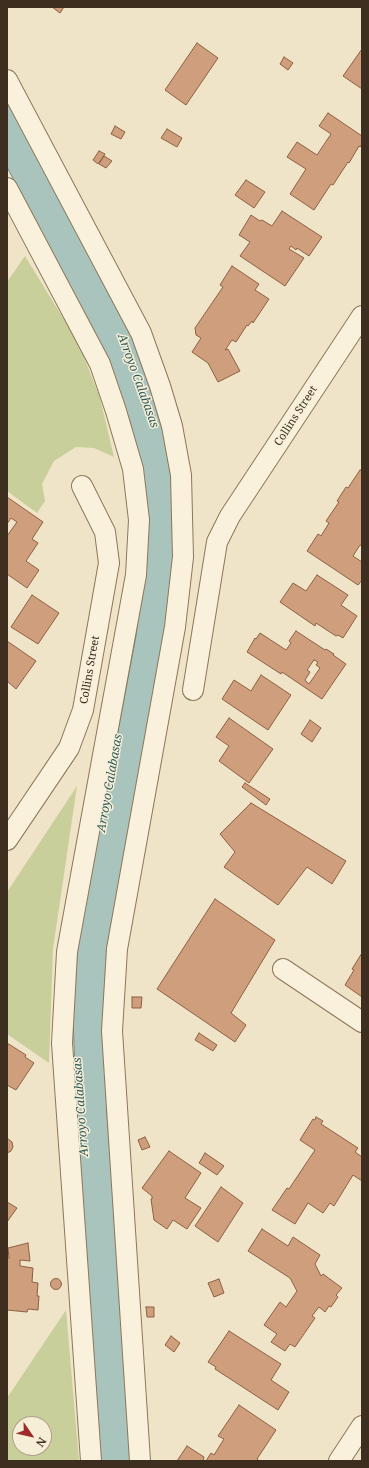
<!DOCTYPE html>
<html>
<head>
<meta charset="utf-8">
<style>
  body { margin:0 }
  #map { position:relative; width:369px; height:1468px; overflow:hidden; background:#f0e4c8; font-family:"Noto Serif",serif }
  canvas { display:block }
  .frame { position:absolute; inset:0; border:8px solid #3d2e20; pointer-events:none }
  .north { position:absolute; left:12px; top:1416px; width:40px; height:40px; box-sizing:border-box; background:#f7eed8; border:1px solid #ada18e; border-radius:50%; rotate:124deg; font-size:11px; font-weight:700; line-height:16px; text-align:center; color:#3d2e20 }
  .north::after { content:''; display:block; margin:auto; width:14px; height:18px; background:#9e2a2b; clip-path:polygon(50% 0,100% 100%,50% 72%,0 100%) }
</style>
</head>
<body>
<div id="map">
<canvas width="369" height="1468"></canvas>
<div class="frame"></div>
<div class="north">N</div>
</div>
<script>
const c = document.querySelector('canvas').getContext('2d');
c.lineJoin = 'round';
function fill(path, color) {
  c.fillStyle = color;
  c.fill(path, 'evenodd');
}
function poly(rows) {
  const path = new Path2D();
  for (const r of rows) {
    if (r.length === 3) {
      path.moveTo(r[0] + r[2], r[1]);
      path.arc(r[0], r[1], r[2], 0, 2 * Math.PI);
      continue;
    }
    path.moveTo(r[0], r[1]);
    for (let i = 2; i < r.length; i += 2) path.lineTo(r[i], r[i + 1]);
  }
  return path;
}
function trace(path, color, width, dash) {
  c.strokeStyle = color;
  c.lineWidth = width;
  c.lineCap = dash ? 'butt' : 'round';
  c.setLineDash(dash || []);
  c.stroke(path);
}
function label(font, color, halo, rows, align = 'center') {
  c.font = font + ' "Noto Serif",serif';
  c.lineWidth = 3;
  c.setLineDash([]);
  c.textBaseline = 'middle';
  c.strokeStyle = halo;
  c.fillStyle = color;
  for (const [text, x, y, turn = 0] of rows) {
    c.save();
    c.translate(x, y);
    c.rotate((+turn || 0) * Math.PI / 180);
    c.textAlign = isNaN(turn) ? turn : align;
    if (halo) c.strokeText(text, 0, 0);
    c.fillText(text, 0, 0);
    c.restore();
  }
}
const green = poly([
  [25,256,79,344,100,398,114,457,94,448,76,447,54,461,42,484,45,501,37,513,7,491,7,282],
  [77,786,53,949,49,1063,7,1034,7,892],
  [66,1310,79,1461,7,1461,7,1398],
  [20,1424,44,1424,44,1448,20,1448]
]);
const water = poly([
  [7,98,132,335,162,413,173,480,177,560,104,1018,107,1114,133,1461,100,1461,79,1160,73,1020,78,941,136,636,144,556,143,493,131,425,109,360,7,167,7,98]
]);
const building = poly([
  [52,7,64,7,60,13,52,7],
  [197,43,218,58,186,105,165,90,197,43],
  [362,49,362,89,343,76,362,49],
  [284,57,293,63,288,70,280,64,284,57],
  [328,113,362,136,362,144,360,147,359,146,349,163,348,162,333,185,331,184,314,210,290,194,306,169,287,157,297,142,317,155,331,134,319,126,328,113],
  [115,126,125,132,121,139,111,134,115,126],
  [167,129,182,138,177,147,161,138,167,129],
  [99,151,105,154,98,164,93,160,99,151],
  [104,156,112,161,106,168,99,164,104,156],
  [246,180,265,192,254,208,235,195,246,180],
  [282,211,322,237,309,256,297,248,296,250,291,246,289,249,304,258,285,286,240,256,250,242,239,235,251,215,260,221,262,220,272,226,282,211],
  [232,266,259,284,255,290,269,299,253,323,252,321,248,326,247,325,236,342,232,340,225,350,228,349,240,371,218,382,208,363,192,352,201,338,196,335,195,328,223,287,220,285,232,266],
  [360,470,362,471,362,546,360,545,353,556,362,562,362,580,358,585,307,551,318,534,321,536,329,523,326,521,339,502,337,501,346,487,348,488,360,470],
  [7,497,43,522,32,539,38,543,26,561,39,570,27,588,7,574,7,536,17,522,11,518,7,524,7,497],
  [317,575,348,595,341,605,357,616,343,638,338,635,336,636,316,623,315,626,280,602,293,583,306,591,317,575],
  [32,595,59,613,38,644,11,627,32,595],
  [296,631,325,650,326,649,334,654,333,655,346,664,322,699,282,672,281,674,247,652,255,638,256,639,260,633,286,650,291,643,289,641,296,631],
  [314,660,318,662,316,665,320,668,309,684,305,680,310,672,307,670,314,660],
  [7,641,36,661,16,689,7,681,7,641],
  [261,675,291,695,268,730,222,699,234,680,251,691,261,675],
  [229,718,273,749,249,783,219,761,229,746,216,737,229,718],
  [310,720,321,728,312,742,301,734,310,720],
  [245,783,270,799,266,805,242,787,245,783],
  [251,803,346,861,332,884,307,867,278,905,224,867,235,852,220,834,251,803],
  [215,899,275,940,231,1013,246,1025,235,1042,157,989,215,899],
  [362,953,362,997,345,985,354,970,352,969,362,953],
  [132,997,142,997,141,1008,132,1008,132,997],
  [199,1033,217,1045,213,1051,195,1040,199,1033],
  [7,1043,26,1055,25,1057,34,1063,16,1090,7,1085,7,1043],
  [316,1117,323,1121,321,1124,358,1148,355,1152,362,1157,362,1181,353,1175,334,1206,330,1203,323,1213,308,1203,295,1224,272,1210,287,1188,289,1189,315,1150,300,1140,313,1119,315,1120,316,1117],
  [145,1137,150,1147,142,1150,138,1140,145,1137],
  [7,1138,12,1142,13,1147,11,1151,7,1153,7,1138],
  [169,1151,201,1173,185,1198,201,1208,187,1229,173,1220,167,1229,154,1220,151,1199,152,1199,152,1196,142,1188,169,1151],
  [205,1153,224,1166,217,1175,199,1163,205,1153],
  [221,1187,243,1203,218,1242,195,1226,221,1187],
  [7,1202,17,1208,7,1222,7,1202],
  [262,1229,288,1246,293,1237,320,1255,315,1264,321,1276,323,1274,342,1288,336,1295,338,1297,331,1307,329,1306,325,1312,319,1307,312,1316,315,1318,295,1347,290,1344,285,1351,271,1342,277,1334,264,1325,280,1302,286,1307,297,1291,290,1278,248,1251,262,1229],
  [28,1243,30,1261,20,1260,20,1266,33,1268,32,1282,38,1283,37,1296,39,1296,38,1310,28,1309,27,1312,7,1310,7,1258,9,1258,8,1248,28,1243],
  [56,1284,5.5],
  [219,1279,224,1293,214,1297,208,1283,219,1279],
  [146,1307,154,1307,154,1317,147,1317,146,1307],
  [229,1331,281,1364,271,1380,289,1392,278,1410,215,1369,216,1367,208,1362,229,1331],
  [171,1336,180,1343,174,1352,165,1345,171,1336],
  [239,1405,276,1430,257,1459,258,1459,257,1461,206,1461,211,1453,214,1455,224,1439,218,1436,239,1405],
  [187,1446,204,1457,203,1461,177,1461,187,1446]
]);
const minor = poly([
  [7,80,141,333,160,386,172,426,181,475,183,557,175,627,117,949,112,1031,140,1461],
  [7,188,100,364,116,411,133,469,139,520,136,575,67,952,62,1043,91,1461],
  [193,690,217,542,230,516,362,316],
  [7,840,69,748,83,710,109,563,105,532,82,486],
  [283,969,362,1022],
  [339,1461,362,1426]
]);
const streetNames = [
  ["Collins Street",296,416,-57],
  ["Collins Street",90,670,-80]
];
const waterNames = [
  ["Arroyo Calabasas",138,381,70],
  ["Arroyo Calabasas",110,783,-80],
  ["Arroyo Calabasas",81,1107,-94]
];
fill(green, '#c9cf9b');
fill(water, '#a9c4bc');
trace(water, '#6f938a', 1);
fill(building, '#cf9f7d');
trace(building, '#8d5f41', 1);
trace(minor, '#8d765c', 22);
trace(minor, '#faf1dc', 20);
label('11px', '#3d2e20', '#f7eed8', streetNames);
label('italic 12px', '#2f5d5a', '#f7eed8', waterNames);
</script>
</body>
</html>
